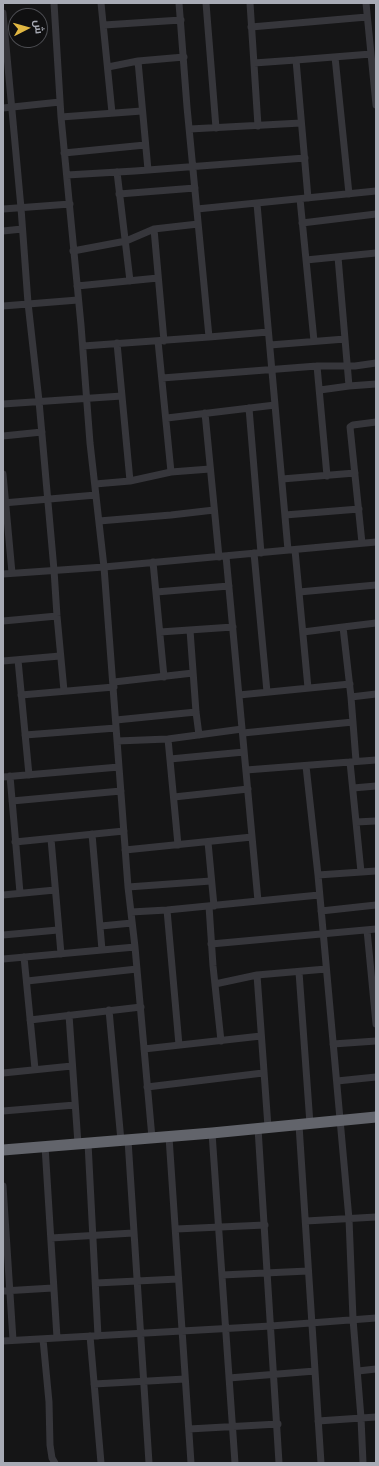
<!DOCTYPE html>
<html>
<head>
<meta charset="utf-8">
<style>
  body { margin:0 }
  #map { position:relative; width:379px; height:1466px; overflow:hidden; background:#151516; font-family:Helvetica,Cairo,sans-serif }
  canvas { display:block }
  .frame { position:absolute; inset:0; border:4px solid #a8abb5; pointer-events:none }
  .north { position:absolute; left:8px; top:8px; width:40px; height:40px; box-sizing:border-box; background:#101011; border:1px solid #4d4e53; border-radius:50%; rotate:84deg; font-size:11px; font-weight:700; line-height:16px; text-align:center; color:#a8abb5 }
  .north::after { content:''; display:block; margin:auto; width:14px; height:18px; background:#e1b742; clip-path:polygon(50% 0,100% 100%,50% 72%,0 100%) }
</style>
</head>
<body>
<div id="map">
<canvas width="379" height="1466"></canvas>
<div class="frame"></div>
<div class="north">ش</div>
</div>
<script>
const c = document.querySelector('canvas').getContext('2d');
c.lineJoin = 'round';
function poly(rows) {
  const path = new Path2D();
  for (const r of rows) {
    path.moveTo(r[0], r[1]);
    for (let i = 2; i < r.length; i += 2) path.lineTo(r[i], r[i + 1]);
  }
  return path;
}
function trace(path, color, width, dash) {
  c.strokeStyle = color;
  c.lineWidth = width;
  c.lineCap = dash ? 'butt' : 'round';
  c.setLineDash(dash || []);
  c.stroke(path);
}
const minor = poly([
  [54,3,61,117,81,325,90,443,104,567,128,887,135,947,152,1138],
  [101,3,112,113],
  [206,3,216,128],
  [250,3,258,126],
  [366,3,376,105],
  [3,13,21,208,28,303,39,401,54,570,57,616,64,691],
  [104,25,181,20],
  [251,27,367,17],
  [335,57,349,194],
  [138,61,148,170],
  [254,63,296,60],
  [108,67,138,61,184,57],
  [3,108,60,102],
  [61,117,142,111],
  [190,129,301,123],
  [64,153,145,145],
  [117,172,130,281],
  [67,175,135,171,305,158],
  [119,194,195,188],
  [308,198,296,60,371,54],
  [300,199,314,341],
  [257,204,288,550],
  [3,209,70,204],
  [197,209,376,191],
  [302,223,376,214],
  [154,229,164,341],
  [3,231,22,229],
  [73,251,126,241,154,229,198,224],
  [306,260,376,253],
  [77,286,158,278],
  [3,306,78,300],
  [209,337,268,332],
  [158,341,171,472],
  [117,343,130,481],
  [270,345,345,339],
  [83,346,209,337,187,107,179,3],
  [317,366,327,476],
  [162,378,317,366,355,366,376,363],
  [349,386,376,384],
  [320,390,349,386,338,257],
  [3,404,122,396],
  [249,408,261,553],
  [205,413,219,557],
  [167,418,275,405],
  [3,436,42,432],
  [3,474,12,573],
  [282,479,355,473],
  [95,484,130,481,171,472,210,469],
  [3,503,96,495],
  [285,515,359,509],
  [99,521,171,515,214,510],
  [362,543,350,427,353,425,376,422],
  [295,550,308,688],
  [254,553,267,692],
  [226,556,258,901],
  [153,562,164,677],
  [3,574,104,567,376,542],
  [156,592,229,586],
  [299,592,376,585],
  [3,621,57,616],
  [190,630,196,712,199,735],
  [160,632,233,627],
  [303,632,343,627],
  [18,660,29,775],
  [3,661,60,656],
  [114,682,193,673],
  [21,695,114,687],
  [239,695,350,684],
  [351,697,376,694],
  [116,720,196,712],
  [243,733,353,722],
  [25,735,116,728],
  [168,739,178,845],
  [117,741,168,739,242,729],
  [170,759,244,752],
  [356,761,351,697,343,627,376,623],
  [350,762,361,872],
  [306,766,318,875,349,1219,353,1319,361,1418,363,1463],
  [246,770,376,760],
  [10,776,20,893],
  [3,777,119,767],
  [353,788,376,786],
  [174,797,248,789],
  [12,801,121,791],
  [356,822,376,821],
  [92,834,102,950],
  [51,839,61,954],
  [15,842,124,831],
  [208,842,214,906],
  [125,850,252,837],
  [318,875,376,871],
  [128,887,211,881],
  [3,895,55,890],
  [209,906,213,966,221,1041],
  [167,910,179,1045],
  [321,911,376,905],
  [131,912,167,910,319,895],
  [101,926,132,923],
  [367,930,376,1024],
  [3,935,58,930],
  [211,944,376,929],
  [24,957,35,1069],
  [3,959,135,947],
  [299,972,310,1124],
  [257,975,268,1127],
  [27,981,137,969],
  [215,984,257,975,326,969],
  [109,1010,121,1141],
  [69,1015,78,1144],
  [30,1020,141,1007],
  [333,1044,376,1041],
  [144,1049,261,1036],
  [3,1073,72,1066],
  [337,1081,376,1077],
  [147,1087,263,1073],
  [3,1111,75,1105],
  [299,1125,321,1463],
  [258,1128,279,1463],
  [212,1133,235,1463],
  [169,1137,191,1463],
  [128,1140,149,1463],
  [88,1143,98,1336],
  [45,1146,57,1338],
  [3,1186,13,1340],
  [306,1221,376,1217],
  [176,1229,265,1225],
  [51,1238,133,1233],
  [222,1275,308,1271],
  [96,1283,178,1279],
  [3,1291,53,1288],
  [90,1336,101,1463],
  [43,1339,49,1402,50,1445,52,1458,55,1463],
  [3,1341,271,1326,376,1318],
  [358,1371,376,1369],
  [229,1378,315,1371],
  [94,1384,185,1379],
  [318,1421,376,1417],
  [189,1429,278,1424]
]);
const highway = poly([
  [3,1150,212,1133,376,1117]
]);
trace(minor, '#36363b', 7);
trace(highway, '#62646b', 11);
</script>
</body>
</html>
